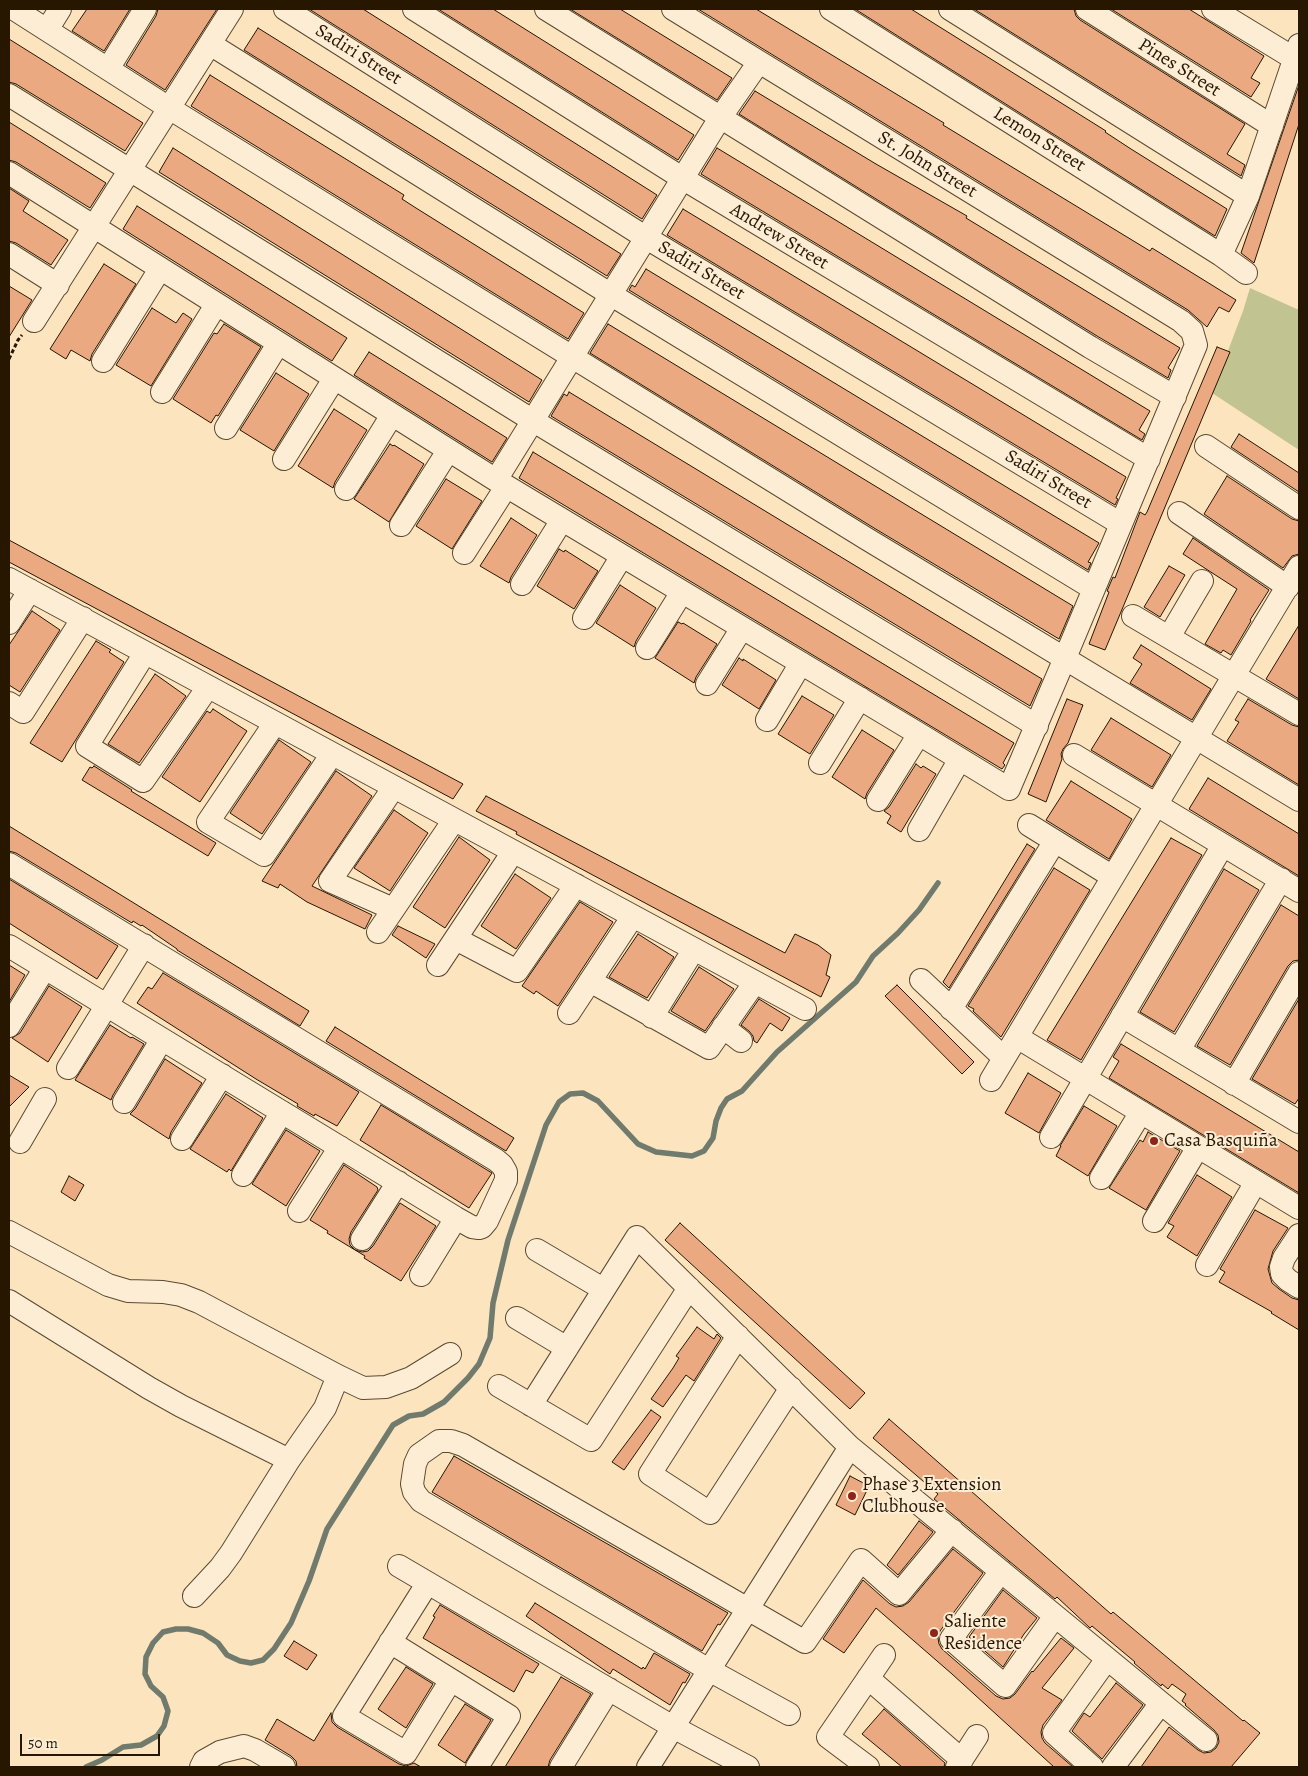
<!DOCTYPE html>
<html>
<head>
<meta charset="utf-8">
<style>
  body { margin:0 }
  #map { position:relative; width:1308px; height:1776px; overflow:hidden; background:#fce4bf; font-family:Alegreya,serif }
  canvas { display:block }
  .frame { position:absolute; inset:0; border:10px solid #271600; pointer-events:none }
  .scale { position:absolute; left:20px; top:1734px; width:140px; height:22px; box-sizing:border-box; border:2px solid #271600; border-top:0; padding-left:6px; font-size:15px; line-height:18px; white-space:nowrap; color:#271600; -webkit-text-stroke:4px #fdedd5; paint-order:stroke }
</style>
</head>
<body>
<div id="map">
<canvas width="1308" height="1776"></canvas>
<div class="frame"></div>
<div class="scale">50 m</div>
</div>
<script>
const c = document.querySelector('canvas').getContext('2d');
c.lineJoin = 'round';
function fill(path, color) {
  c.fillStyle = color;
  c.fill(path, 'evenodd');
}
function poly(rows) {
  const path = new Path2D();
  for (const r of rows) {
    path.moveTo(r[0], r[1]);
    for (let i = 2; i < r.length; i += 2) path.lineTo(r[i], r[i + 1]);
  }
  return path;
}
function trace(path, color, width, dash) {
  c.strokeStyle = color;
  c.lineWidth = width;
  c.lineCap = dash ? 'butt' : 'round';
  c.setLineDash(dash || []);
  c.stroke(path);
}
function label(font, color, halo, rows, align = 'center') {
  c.font = font + ' Alegreya,serif';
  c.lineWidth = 4;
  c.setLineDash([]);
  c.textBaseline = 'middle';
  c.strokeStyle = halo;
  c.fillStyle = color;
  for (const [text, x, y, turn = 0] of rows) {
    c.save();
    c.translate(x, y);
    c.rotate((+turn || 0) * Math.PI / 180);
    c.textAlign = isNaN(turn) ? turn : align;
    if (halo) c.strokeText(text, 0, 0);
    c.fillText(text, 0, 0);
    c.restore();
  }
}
const green = poly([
  [1250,288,1299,310,1299,450,1212,393,1243,311]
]);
const stream = poly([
  [86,1767,102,1760,123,1747,141,1745,157,1736,164,1726,168,1711,163,1697,151,1686,145,1674,146,1657,153,1643,163,1632,176,1629,188,1629,203,1633,218,1643,227,1655,240,1661,251,1663,263,1660,274,1649,291,1623,309,1581,327,1529,393,1425,409,1416,423,1414,444,1402,468,1378,479,1364,490,1338,493,1303,508,1240,546,1125,559,1102,570,1094,583,1093,598,1101,638,1144,656,1152,692,1156,704,1151,713,1138,716,1121,721,1108,727,1099,742,1091,777,1052,856,982,873,956,898,933,919,910,938,883]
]);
const building = poly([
  [87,9,130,9,104,51,72,31,87,9],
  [158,9,217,9,165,90,126,65,156,16,158,9],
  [309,9,363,9,657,195,642,219,309,9],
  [438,9,493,9,694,135,678,160,438,9],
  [570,9,620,9,732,78,717,100,570,9],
  [698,9,756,9,944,123,943,125,1150,251,1152,248,1236,300,1229,312,1219,307,1207,327,1188,310,698,9],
  [855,9,911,9,1106,131,1105,132,1131,149,1227,209,1215,236,855,9],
  [974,9,1074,9,1076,16,1080,20,1245,124,1227,154,1245,165,1241,176,974,9],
  [1111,9,1189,9,1264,56,1251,78,1260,83,1251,97,1111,9],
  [258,28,621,254,607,276,244,50,258,28],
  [9,39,143,123,125,151,16,84,9,82,9,39],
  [210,75,404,195,402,199,416,208,584,313,568,339,191,106,210,75],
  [1299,85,1299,124,1254,263,1241,253,1299,85],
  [755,91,876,164,967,216,966,218,1180,348,1168,368,1171,370,1168,378,1097,336,739,114,755,91],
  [9,122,106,183,90,208,16,162,9,160,9,122],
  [173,148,542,380,529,402,159,172,173,148],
  [717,148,1150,411,1139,430,1145,434,1142,440,701,174,717,148],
  [9,188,29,201,23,211,68,240,51,265,16,243,9,241,9,188],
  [137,206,347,338,332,361,123,229,137,206],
  [683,209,1126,477,1116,498,1118,499,1115,505,667,235,683,209],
  [104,264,136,284,92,354,90,361,71,350,66,359,50,349,104,264],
  [646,269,1099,543,1088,562,1091,563,1088,570,629,290,632,285,635,287,646,269],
  [9,286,32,300,9,337,9,286],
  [152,308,176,323,183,313,192,319,151,386,116,365,152,308],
  [224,324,261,347,218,416,216,415,211,423,173,399,214,333,217,334,224,324],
  [608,324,1073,606,1059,639,874,528,590,353,608,324],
  [1217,347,1230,352,1105,650,1089,644,1109,592,1107,591,1113,577,1115,578,1140,512,1145,515,1147,512,1217,347],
  [369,352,507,438,492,462,354,375,369,352],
  [276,373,309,394,274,451,240,430,276,373],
  [569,392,1042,679,1030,706,551,416,564,394,567,396,569,392],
  [334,409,367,430,335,482,333,488,298,466,334,409],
  [1239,434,1299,473,1299,492,1231,447,1239,434],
  [390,444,393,446,394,445,424,464,389,522,354,499,390,444],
  [533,452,1014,743,1003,763,1005,765,1002,769,519,478,533,452],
  [1227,476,1292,519,1299,521,1299,554,1292,556,1283,568,1204,514,1227,476],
  [446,479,482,501,452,549,416,526,446,479],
  [511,518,537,535,511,577,509,583,480,566,511,518],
  [1193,538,1269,590,1250,620,1251,621,1231,655,1223,650,1221,653,1205,644,1237,589,1183,554,1193,538],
  [9,540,209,648,463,784,453,799,138,631,9,562,9,540],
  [559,549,564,552,565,550,598,571,574,609,537,586,559,549],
  [1169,566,1185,575,1160,617,1144,607,1169,566],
  [620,585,656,608,636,641,634,647,596,623,620,585],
  [32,611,60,630,20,692,9,685,9,645,32,611],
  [678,622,682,624,683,623,717,644,696,677,694,683,655,658,678,622],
  [1299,625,1299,699,1266,679,1299,625],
  [96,641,111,650,109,652,124,662,62,762,30,743,96,641],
  [1141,645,1211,689,1192,720,1130,683,1142,664,1133,658,1141,645],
  [739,658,743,661,743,659,776,680,759,709,722,685,739,658],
  [155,674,186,696,139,763,108,744,155,674],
  [802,696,834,715,810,754,778,734,802,696],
  [1067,699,1083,705,1068,743,1063,749,1061,754,1062,759,1046,802,1028,794,1067,699],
  [1248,699,1292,725,1299,727,1299,785,1227,741,1239,722,1235,720,1248,699],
  [213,709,247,731,200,802,162,777,207,711,210,713,213,709],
  [1111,718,1171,755,1152,787,1091,750,1111,718],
  [862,730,894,750,867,793,865,799,832,777,862,730],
  [279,740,311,762,262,834,230,813,279,740],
  [916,764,921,768,923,766,936,774,901,832,887,823,891,816,884,811,889,807,916,764],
  [94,766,132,790,131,791,216,843,208,856,82,780,90,767,92,768,94,766],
  [336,771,372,796,312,886,372,915,365,929,307,902,280,884,278,888,262,881,336,771],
  [1208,778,1299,834,1299,876,1189,809,1208,778],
  [1071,781,1132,819,1109,859,1046,820,1071,781],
  [486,796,785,953,795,934,818,945,831,955,826,975,830,977,821,997,516,834,517,832,476,811,486,796],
  [394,810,428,833,390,891,354,868,394,810],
  [9,826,309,1011,300,1026,177,950,177,949,142,925,141,926,133,921,132,923,16,853,9,851,9,826],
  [459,837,490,860,445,928,413,907,459,837],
  [1171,838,1202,855,1081,1060,1047,1040,1171,838],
  [1027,844,1035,849,949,988,943,982,1027,844],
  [1054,868,1090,890,1001,1037,973,1011,974,1009,968,1006,1054,868],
  [1224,869,1259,890,1174,1032,1140,1012,1224,869],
  [515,874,551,898,516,949,481,926,515,874],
  [9,879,118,946,97,979,9,923,9,879],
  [580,902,613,922,558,1006,536,991,534,994,522,986,580,902],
  [1281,905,1299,916,1299,960,1293,961,1288,966,1230,1065,1197,1046,1281,905],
  [398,926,435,944,426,958,392,935,398,926],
  [638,934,674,957,647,998,609,977,638,934],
  [9,965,25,975,9,1002,9,965],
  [699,967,734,989,705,1031,671,1011,699,967],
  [163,973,359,1092,337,1126,315,1114,314,1116,297,1106,298,1104,256,1079,137,1003,148,987,152,989,163,973],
  [897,985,974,1062,962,1074,885,996,897,985],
  [49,986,82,1007,48,1062,12,1038,20,1033,49,986],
  [759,999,790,1018,782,1031,770,1023,757,1043,754,1041,753,1036,749,1031,741,1025,759,999],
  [1299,999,1299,1098,1295,1104,1252,1079,1299,999],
  [110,1025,131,1038,132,1037,144,1044,113,1095,111,1100,75,1080,110,1025],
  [335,1027,514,1138,506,1151,326,1041,335,1027],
  [1121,1044,1299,1152,1299,1193,1109,1078,1119,1061,1113,1057,1121,1044],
  [165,1059,202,1083,171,1132,169,1139,130,1114,135,1109,165,1059],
  [1028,1073,1061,1093,1039,1133,1005,1113,1028,1073],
  [9,1075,29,1087,9,1107,9,1075],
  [226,1094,263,1118,231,1171,229,1169,227,1172,190,1149,226,1094],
  [381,1105,492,1173,469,1208,360,1140,381,1105],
  [1084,1106,1117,1126,1088,1176,1056,1156,1061,1146,1060,1146,1084,1106],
  [286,1130,320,1151,286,1206,252,1184,286,1130],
  [1148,1132,1180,1151,1146,1210,1109,1188,1140,1140,1143,1142,1148,1132],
  [344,1165,377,1187,378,1190,351,1232,349,1239,350,1245,355,1250,362,1252,368,1251,373,1246,400,1203,436,1226,401,1281,364,1258,365,1256,327,1233,328,1231,310,1220,344,1165],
  [1197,1175,1232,1197,1197,1256,1167,1237,1174,1226,1168,1223,1197,1175],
  [69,1176,84,1185,75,1201,61,1192,69,1176],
  [1255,1210,1288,1228,1273,1251,1268,1269,1272,1283,1279,1289,1292,1298,1299,1300,1299,1330,1271,1313,1272,1312,1219,1282,1225,1272,1220,1269,1255,1210],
  [680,1223,865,1393,850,1409,665,1240,680,1223],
  [697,1327,714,1339,717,1334,721,1338,694,1381,686,1375,663,1407,651,1399,673,1368,679,1358,676,1356,697,1327],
  [651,1410,661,1417,624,1470,612,1462,651,1410],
  [889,1419,1111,1614,1113,1612,1243,1721,1244,1720,1260,1733,1231,1767,1141,1767,1169,1727,1198,1750,1204,1753,1211,1752,1216,1748,1219,1742,1218,1735,1214,1730,1185,1705,1186,1704,1182,1701,1186,1694,1172,1684,1168,1689,1162,1684,1161,1686,1134,1663,1135,1662,1092,1626,1090,1628,1057,1597,1055,1599,934,1499,938,1494,873,1438,889,1419],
  [454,1456,728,1613,720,1625,718,1624,702,1651,432,1492,454,1456],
  [850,1476,869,1486,855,1515,836,1505,850,1476],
  [919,1521,933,1532,898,1575,887,1565,919,1521],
  [953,1549,983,1573,940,1631,938,1638,939,1644,942,1649,996,1696,1003,1699,1010,1698,1015,1694,1032,1671,1033,1672,1061,1638,1074,1648,1042,1688,1062,1700,1043,1725,1041,1732,1042,1738,1045,1743,1073,1767,1054,1767,952,1674,876,1608,844,1653,823,1639,863,1580,890,1604,896,1607,903,1606,909,1602,953,1549],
  [1003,1590,1037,1618,1024,1634,1003,1667,969,1637,1003,1590],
  [535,1603,642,1669,643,1667,645,1669,654,1653,690,1674,685,1683,683,1682,670,1705,613,1669,610,1674,526,1616,535,1603],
  [440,1605,539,1664,533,1673,526,1670,514,1692,423,1638,435,1617,433,1616,440,1605],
  [294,1641,317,1655,307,1670,284,1656,294,1641],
  [406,1667,433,1684,406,1728,378,1709,406,1667],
  [561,1677,591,1694,550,1760,548,1767,505,1767,561,1677],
  [1116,1683,1143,1705,1102,1759,1072,1731,1084,1713,1090,1717,1116,1683],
  [465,1704,491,1720,465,1763,438,1745,465,1704],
  [884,1709,945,1763,944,1767,902,1767,862,1734,884,1709],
  [331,1713,332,1722,337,1727,399,1764,406,1766,414,1763,421,1767,297,1767,296,1761,291,1756,265,1740,277,1719,314,1741,331,1713]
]);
const path = poly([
  [9,359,18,340,22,335]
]);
const minor = poly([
  [14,9,169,108,867,539,1299,800],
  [285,9,645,237,1121,524],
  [414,9,682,178,1149,459],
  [546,9,1090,347,1175,397],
  [831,9,1221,255,1246,273],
  [950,9,1248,196],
  [1087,9,1272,126],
  [1213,9,1295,59],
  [47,30,60,9],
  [210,44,610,294,1094,589],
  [108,69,145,9],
  [9,95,532,420,1037,726],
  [9,173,496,480,919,734,1009,789,1065,658,1196,345,1192,331,1181,321,673,9],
  [9,254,58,285],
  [1221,255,1248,196,1299,45],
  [34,321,232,9],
  [103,361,160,269],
  [162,392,216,305],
  [226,428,278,344],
  [1206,446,1299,508],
  [284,459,334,379],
  [496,480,720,118,759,62],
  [346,489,392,415],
  [1179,513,1288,587],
  [401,525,448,451],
  [464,553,506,487],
  [9,579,805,1009],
  [522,584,562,520],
  [1133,616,1299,714],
  [584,618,622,556],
  [9,623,30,590],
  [1169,637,1202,581],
  [647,648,682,592],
  [145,653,87,746,143,781,208,687],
  [707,684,742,628],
  [9,703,23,712,83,618],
  [767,720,801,663],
  [275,723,208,822,264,855,332,754],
  [1074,755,1299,891],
  [820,763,860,698],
  [878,800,919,734],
  [1029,825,1113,877],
  [919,830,960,759],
  [9,864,496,1160,502,1165,506,1172,506,1180,487,1221,482,1227,479,1228,472,1227,456,1218,9,946],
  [393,909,330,881,394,787],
  [378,932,454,820],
  [456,939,517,971,576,885],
  [438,965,513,852],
  [921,980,1004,1058],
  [590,981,709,1048,755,982],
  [951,1009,1055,841],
  [569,1013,633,916],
  [1122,1016,1299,1122],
  [652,1017,694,949],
  [9,1026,45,968],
  [723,1027,741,1041],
  [1017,1037,1299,1208],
  [1179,1050,1281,879],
  [68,1068,144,945],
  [991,1080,1299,567],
  [1234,1084,1299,973],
  [124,1102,162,1039],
  [1051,1137,1223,845],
  [182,1139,222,1075],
  [20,1142,45,1099],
  [243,1175,282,1112],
  [1101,1178,1141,1112],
  [299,1211,340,1147],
  [1154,1221,1198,1147],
  [9,1232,108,1285,128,1291,163,1292,181,1295,199,1302,338,1376,363,1388,386,1387,411,1378,450,1354],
  [1299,1235,1284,1258,1281,1267,1282,1274,1288,1280,1299,1287],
  [362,1239,398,1182],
  [537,1250,603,1289],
  [1207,1265,1256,1182],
  [421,1275,456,1218],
  [9,1301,149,1388,181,1406,289,1460],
  [517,1318,567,1348],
  [738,1336,650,1474,710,1513,791,1388],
  [499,1386,591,1440,689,1288],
  [531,1405,637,1237,850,1447,1206,1740],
  [399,1566,673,1727,748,1767],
  [1001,1571,951,1639,1005,1686,1055,1616],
  [427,1584,344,1716,406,1753,451,1680],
  [194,1596,220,1568,231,1553,289,1460,325,1408,338,1376],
  [390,1642,509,1716,477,1767],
  [868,1678,962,1760],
  [789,1714,709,1670,421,1501,414,1492,412,1484,415,1464,419,1455,439,1441,451,1441,463,1445,805,1642,861,1560,899,1594,952,1530],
  [201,1767,204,1761,220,1752,244,1746,255,1750,284,1767],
  [561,1767,609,1689],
  [648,1767,850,1447],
  [868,1767,828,1737,884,1655],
  [957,1767,977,1736],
  [1092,1767,1054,1733,1107,1659],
  [1113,1767,1161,1703]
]);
const markers = [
  [1154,1141,5,"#8f2418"],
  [852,1496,5,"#8f2418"],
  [934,1633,5,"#8f2418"]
];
const streetNames = [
  ["Sadiri Street",358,55,32],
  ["Pines Street",1179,68,32],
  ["Lemon Street",1039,140,32],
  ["St. John Street",927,165,31],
  ["Andrew Street",779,237,31],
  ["Sadiri Street",701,271,31],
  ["Sadiri Street",1048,480,31]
];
const poiNames = [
  ["Casa Basquiña",1164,1141],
  ["Phase 3 Extension",862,1485],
  ["Clubhouse",862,1507],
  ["Saliente",944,1622],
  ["Residence",944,1644]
];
fill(green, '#c1c491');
trace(stream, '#707b6d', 5.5);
fill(building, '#eaa981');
trace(building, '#271600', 1);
trace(minor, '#5c4a30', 24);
trace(path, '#271600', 3, [4, 2.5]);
trace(minor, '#fdedd5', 22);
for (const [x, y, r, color] of markers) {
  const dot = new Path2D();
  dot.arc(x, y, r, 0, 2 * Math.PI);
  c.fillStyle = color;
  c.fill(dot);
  trace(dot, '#fdedd5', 2);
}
label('19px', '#271600', '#fdedd5', streetNames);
label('19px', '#271600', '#fdedd5', poiNames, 'left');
</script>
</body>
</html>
